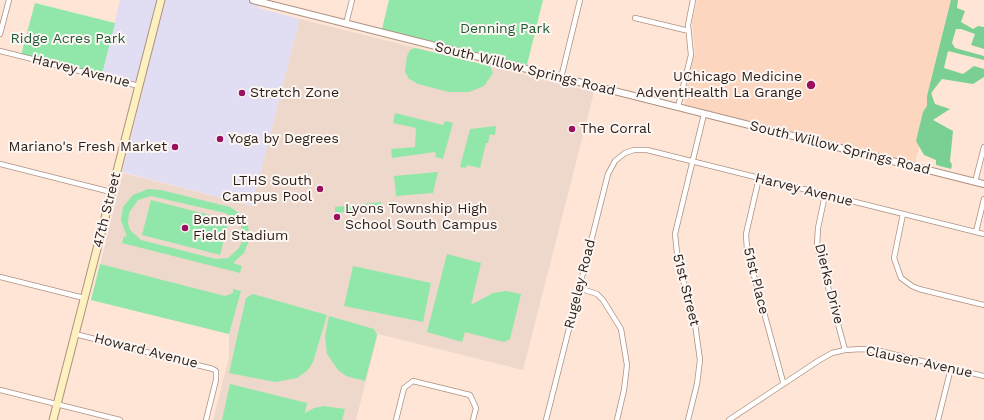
<!DOCTYPE html>
<html>
<head>
<meta charset="utf-8">
<style>
  body { margin:0 }
  canvas { display:block; background:#ffe5d6 }
</style>
</head>
<body>
<canvas width="984" height="420"></canvas>
<script>
const c = document.querySelector('canvas').getContext('2d');
c.lineJoin = 'round';
function fill(path, color) {
  c.fillStyle = color;
  c.fill(path, 'evenodd');
}
function poly(rows) {
  const path = new Path2D();
  for (const r of rows) {
    path.moveTo(r[0], r[1]);
    for (let i = 2; i < r.length; i += 2) path.lineTo(r[i], r[i + 1]);
  }
  return path;
}
function trace(path, color, width, dash) {
  c.strokeStyle = color;
  c.lineWidth = width;
  c.lineCap = dash ? 'butt' : 'round';
  c.setLineDash(dash || []);
  c.stroke(path);
}
function label(font, color, halo, rows, align = 'center') {
  c.font = font + ' "Work Sans",sans-serif';
  c.lineWidth = 4;
  c.setLineDash([]);
  c.textBaseline = 'middle';
  c.strokeStyle = halo;
  c.fillStyle = color;
  for (const [text, x, y, turn = 0] of rows) {
    c.save();
    c.translate(x, y);
    c.rotate((+turn || 0) * Math.PI / 180);
    c.textAlign = isNaN(turn) ? turn : align;
    if (halo) c.strokeText(text, 0, 0);
    c.fillText(text, 0, 0);
    c.restore();
  }
}
const commercial = poly([
  [120,0,260,0,258,8,300,19,252,206,122,172,143,89,102,74]
]);
const built = poly([
  [697,0,957,0,915,163,685,105,684,98,695,52,692,21]
]);
const education = poly([
  [300,19,594,92,523,370,378,334,356,420,213,420,229,357,229,334,91,300,123,173,252,206]
]);
const green = poly([
  [389,0,543,0,527,65,382,29],
  [35,3,115,23,102,74,21,55],
  [415,48,490,66,493,73,484,86,469,92,449,92,418,84,409,79,405,72,407,56,410,50],
  [395,113,443,125,445,121,453,123,443,159,436,157,435,152,392,158,391,149,415,147,416,128,393,123],
  [496,126,495,135,490,134,488,143,486,143,480,168,467,165,466,168,460,167,470,129],
  [438,172,433,193,396,196,394,176],
  [148,189,161,190,230,207,239,213,248,226,250,238,244,253,233,263,242,266,240,273,122,243,124,236,127,237,121,220,123,207,133,195],
  [151,196,225,213,233,217,239,222,242,229,243,239,239,248,228,258,216,259,141,240,130,230,128,223,129,213,138,200],
  [151,200,229,220,220,255,142,235],
  [381,202,381,208,335,213,335,207],
  [447,254,481,263,471,305,493,293,506,291,521,294,510,339,504,342,465,332,462,342,427,332],
  [100,264,225,296,233,293,233,289,241,291,229,334,91,300],
  [353,266,431,283,423,322,344,306],
  [253,294,327,315,313,362,308,370,297,378,275,382,229,373,246,298],
  [329,316,374,329,377,335,365,381,346,376,338,370,327,354,325,336],
  [230,384,307,403,305,413,314,408,324,406,345,409,342,420,222,420]
]);
const forest = poly([
  [951,0,958,0,957,8,965,11,961,22,973,29,978,26,984,27,984,49,971,45,975,34,961,29,956,29,952,43,955,48,984,56,984,60,948,51,944,68,963,74,974,66,984,69,984,77,973,84,942,79,931,93,935,104,950,109,933,120,953,131,950,161,952,165,951,169,936,165,936,160,924,155,916,141,923,112,927,106,927,96]
]);
const minor = poly([
  [635,18,689,31],
  [346,24,352,0],
  [0,34,9,0],
  [0,51,139,86],
  [561,78,580,0],
  [678,107,691,55,688,25,693,0],
  [0,164,111,192],
  [759,178,746,234,747,250,783,382],
  [975,182,984,147],
  [825,195,818,228,817,246,845,350],
  [903,214,894,258,901,278,912,286,919,289,984,305],
  [976,232,984,199],
  [0,277,84,298],
  [579,288,597,294,603,300,621,329,627,365,624,390,617,420],
  [75,334,213,369,216,371,216,380,206,420],
  [0,390,120,420],
  [396,420,404,388,413,381,470,395,476,408,473,420],
  [546,420,608,174,615,161,625,153,634,150,647,150,984,234],
  [688,420,697,384,700,360,695,324,678,262,675,234,704,114],
  [729,420,818,361,832,353,845,350,862,349,880,351,984,376],
  [938,420,951,368]
]);
const tertiary = poly([
  [253,0,984,184]
]);
const secondary = poly([
  [53,420,161,0]
]);
const markers = [
  [811,85,5,"#9b0f5f"],
  [242,93,4,"#9b0f5f"],
  [572,129,4,"#9b0f5f"],
  [220,139,4,"#9b0f5f"],
  [175,147,4,"#9b0f5f"],
  [320,189,4,"#9b0f5f"],
  [337,217,4,"#9b0f5f"],
  [185,228,4,"#9b0f5f"]
];
const parkNames = [
  ["Denning Park",505,29],
  ["Ridge Acres Park",68,39]
];
const streetNames = [
  ["South Willow Springs Road",525,69,14],
  ["Harvey Avenue",81,71,14],
  ["South Willow Springs Road",840,148,14],
  ["Harvey Avenue",804,190,14],
  ["47th Street",107,210,-76],
  ["51st Place",756,281,76],
  ["Rugeley Road",580,284,-76],
  ["Dierks Drive",829,284,76],
  ["51st Street",686,290,76],
  ["Howard Avenue",146,351,14],
  ["Clausen Avenue",919,362,12]
];
const poiNames = [
  ["UChicago Medicine",802,77,"right"],
  ["AdventHealth La Grange",802,93,"right"],
  ["Stretch Zone",250,93],
  ["The Corral",580,129],
  ["Yoga by Degrees",228,139],
  ["Mariano's Fresh Market",167,147,"right"],
  ["LTHS South",312,181,"right"],
  ["Campus Pool",312,197,"right"],
  ["Lyons Township High",345,209],
  ["School South Campus",345,225],
  ["Bennett",193,220],
  ["Field Stadium",193,236]
];
fill(commercial, '#e1def4');
fill(built, '#fdd6c0');
fill(education, '#eed8cb');
fill(green, '#91e7a9');
fill(forest, '#7ad093');
trace(minor, '#ae907f', 6);
trace(tertiary, '#ae907f', 8);
trace(secondary, '#ae907f', 9);
trace(minor, '#fff', 4.5);
trace(tertiary, '#fff', 6);
trace(secondary, '#fef1c0', 7);
for (const [x, y, r, color] of markers) {
  const dot = new Path2D();
  dot.arc(x, y, r, 0, 2 * Math.PI);
  c.fillStyle = color;
  c.fill(dot);
  trace(dot, '#fdf6f3', 1.5);
}
label('14px', '#1d5a33', '#fdf6f3', parkNames);
label('14px', '#291e17', '#fdf6f3', streetNames);
label('14px', '#291e17', '#fdf6f3', poiNames, 'left');
</script>
</body>
</html>
